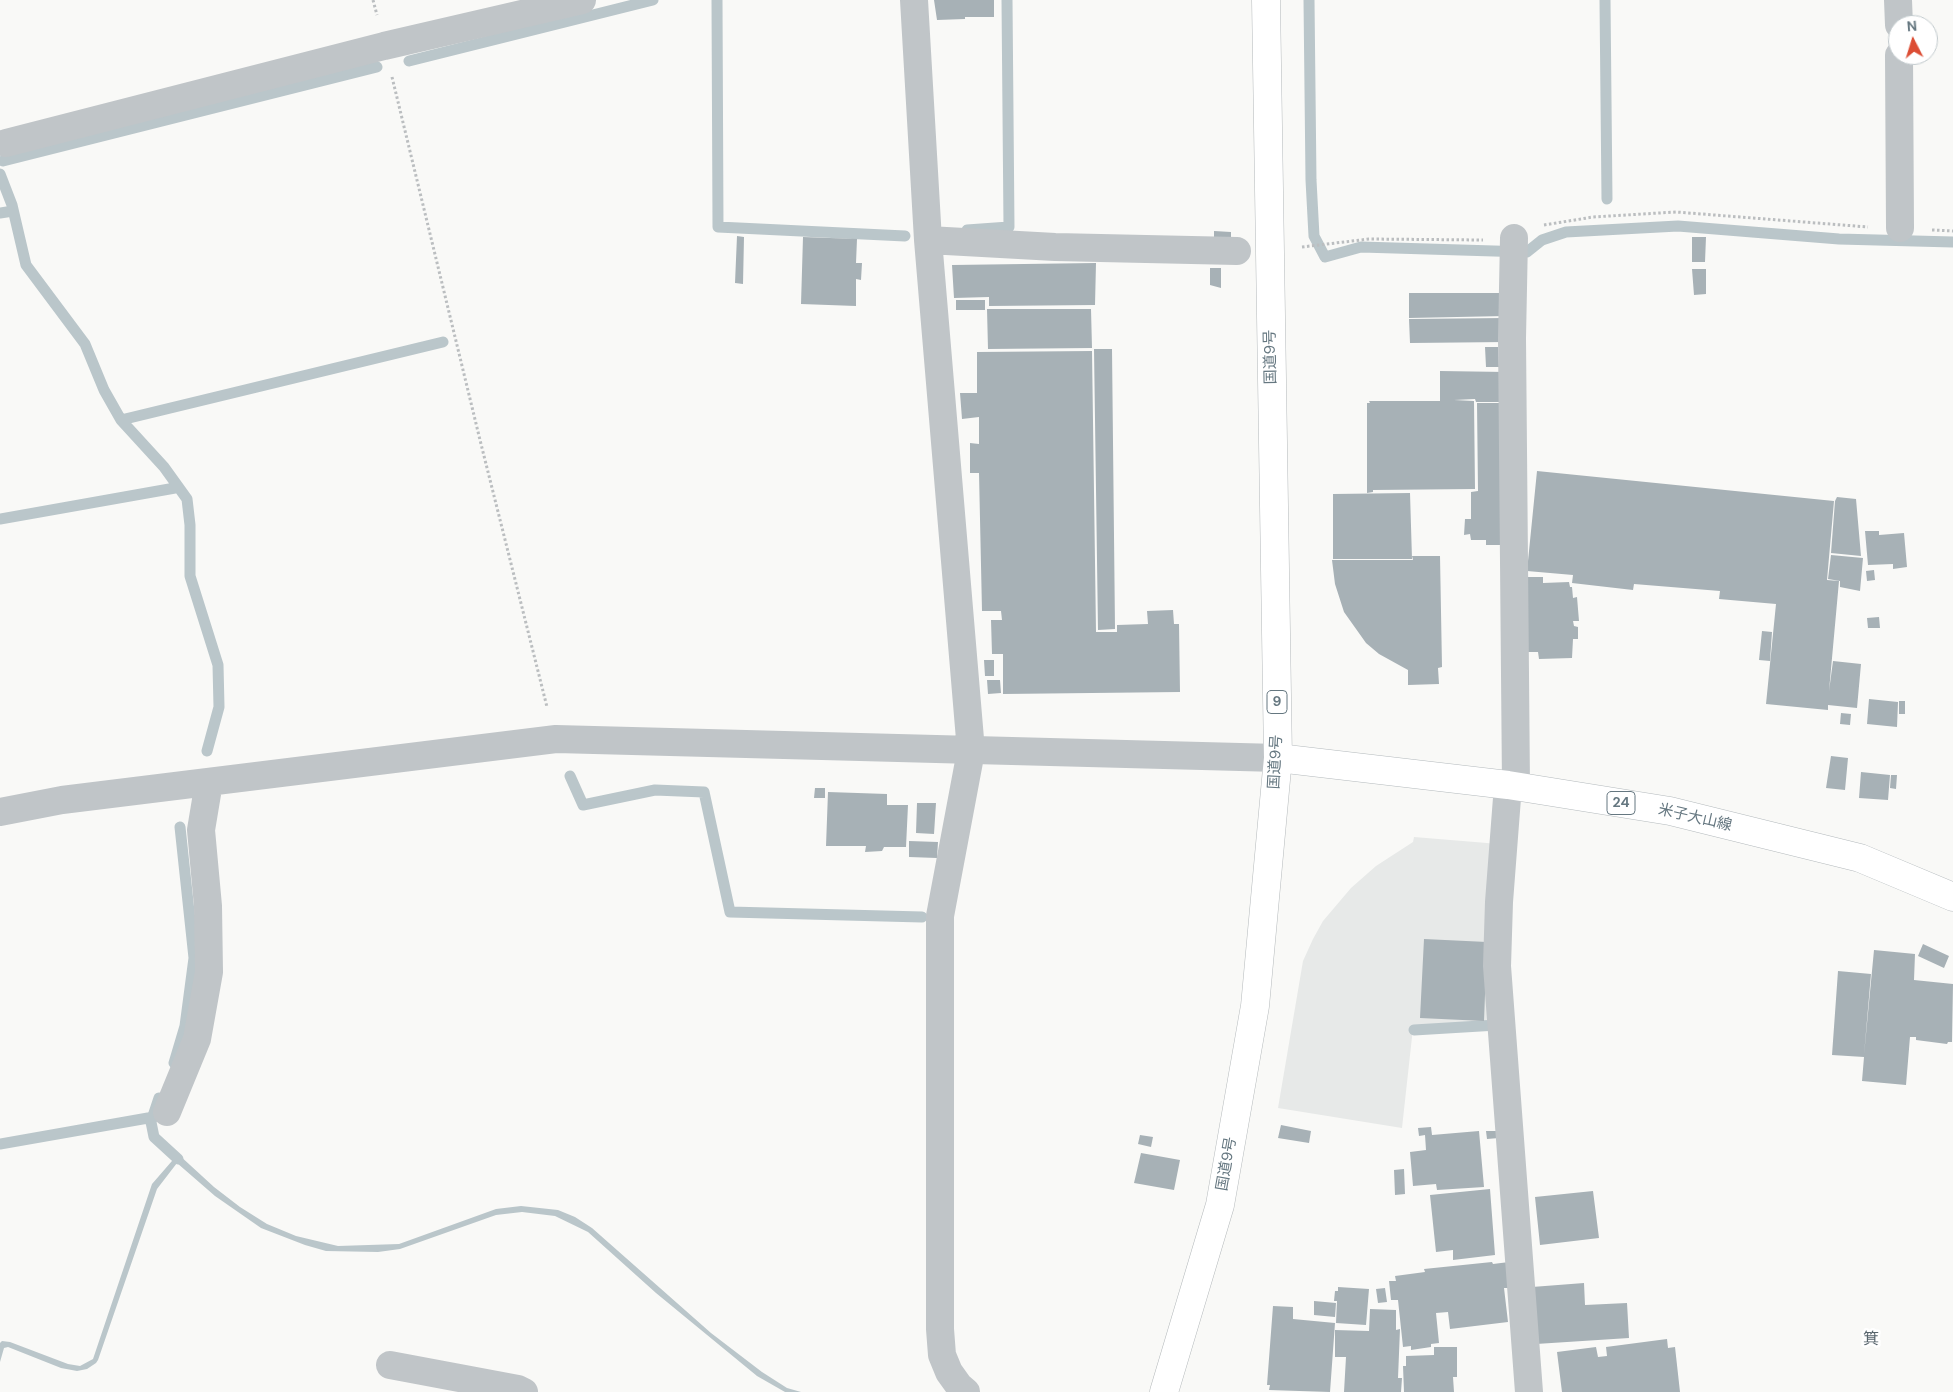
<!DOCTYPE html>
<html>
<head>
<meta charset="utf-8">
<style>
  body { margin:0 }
  #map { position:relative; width:1953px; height:1392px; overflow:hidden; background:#f9f9f7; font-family:"DM Sans",sans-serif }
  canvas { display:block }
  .north { position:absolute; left:1888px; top:15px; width:50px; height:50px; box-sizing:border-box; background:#fff; border:1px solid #c1c9cc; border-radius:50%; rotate:355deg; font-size:14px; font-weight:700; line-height:20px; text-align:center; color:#657780 }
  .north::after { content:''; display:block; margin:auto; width:18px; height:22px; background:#dc4d34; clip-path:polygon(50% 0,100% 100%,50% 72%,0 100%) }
</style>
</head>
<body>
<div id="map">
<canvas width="1953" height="1392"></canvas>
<div class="north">N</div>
</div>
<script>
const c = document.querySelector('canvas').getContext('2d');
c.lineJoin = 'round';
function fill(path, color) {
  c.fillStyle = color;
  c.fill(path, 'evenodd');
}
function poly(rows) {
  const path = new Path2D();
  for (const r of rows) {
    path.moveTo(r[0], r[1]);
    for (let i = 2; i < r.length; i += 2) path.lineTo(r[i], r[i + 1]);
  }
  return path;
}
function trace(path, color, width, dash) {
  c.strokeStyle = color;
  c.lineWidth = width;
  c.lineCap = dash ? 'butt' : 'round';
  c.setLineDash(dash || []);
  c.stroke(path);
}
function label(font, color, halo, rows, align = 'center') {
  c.font = font + ' "DM Sans","Noto Sans JP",sans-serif';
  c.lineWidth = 5;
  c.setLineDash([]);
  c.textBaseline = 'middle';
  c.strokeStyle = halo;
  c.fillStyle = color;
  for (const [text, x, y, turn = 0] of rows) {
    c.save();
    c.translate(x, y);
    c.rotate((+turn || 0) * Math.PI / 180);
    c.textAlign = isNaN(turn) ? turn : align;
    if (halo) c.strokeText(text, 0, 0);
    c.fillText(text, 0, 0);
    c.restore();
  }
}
const built = poly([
  [1414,837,1499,844,1496,1024,1413,1028,1402,1128,1278,1108,1303,961,1313,939,1323,921,1351,888,1376,866,1413,842]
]);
const water = poly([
  [178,1154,214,1187,240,1207,267,1224,296,1236,338,1246,399,1244,496,1209,521,1206,558,1210,575,1217,592,1228,711,1333,762,1372,787,1388,801,1392,785,1392,757,1376,656,1293,588,1232,555,1216,522,1212,496,1215,400,1249,378,1252,326,1251,305,1245,261,1228,215,1196,177,1163,157,1189,98,1360,96,1363,87,1369,77,1371,61,1368,8,1347,4,1348,0,1362,0,1343,2,1341,10,1342,68,1364,80,1366,93,1359,152,1184]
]);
const stream = poly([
  [717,0,718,227,905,236],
  [1309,0,1311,180,1314,236,1325,257,1361,247,1527,252,1542,240,1566,232,1678,226,1839,239,1953,242],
  [1605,0,1607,199],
  [409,61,653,0],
  [3,161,377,67],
  [0,174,12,205,26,265,85,344,104,390,121,420,164,467,187,499,190,525,190,576,218,665,219,707,207,751],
  [0,213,13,211],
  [967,230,1009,227,1007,0],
  [121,420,443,342],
  [0,519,175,488],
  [570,776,583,805,655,790,704,792,730,912,922,917],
  [1414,1030,1497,1025,1502,1023],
  [174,1063,185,1026,194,958,180,827],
  [159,1098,151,1122,154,1137,178,1159],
  [0,1144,148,1118]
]);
const building = poly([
  [934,0,994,0,994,17,965,17,965,19,937,20],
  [1214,231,1231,232,1231,239,1214,238],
  [737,236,744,237,743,284,735,283],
  [803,237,857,239,856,263,862,263,861,280,856,279,856,306,801,304],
  [1692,237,1706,237,1705,262,1692,262],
  [1096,263,1095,305,989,306,989,297,954,298,952,265],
  [1210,268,1221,268,1221,288,1210,285],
  [1692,269,1706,269,1706,294,1694,295],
  [1409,293,1505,293,1505,316,1409,318],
  [956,300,985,300,985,310,956,310],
  [987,309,1091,309,1092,348,988,349],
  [1505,318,1506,342,1410,343,1409,319],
  [1485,347,1498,347,1499,367,1486,367],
  [1094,349,1112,349,1115,629,1098,630],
  [1092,351,1096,632,1117,632,1117,625,1148,624,1147,611,1173,610,1174,624,1179,624,1180,692,1003,694,1003,654,992,654,991,620,1002,620,1001,611,982,611,979,473,970,473,970,443,979,444,979,417,962,419,960,393,977,393,977,352],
  [1440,371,1506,372,1507,402,1476,402,1475,399,1454,400,1474,401,1475,489,1373,490,1373,492,1367,493,1367,403,1370,403,1369,401,1440,401],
  [1477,403,1505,403,1507,545,1486,545,1486,540,1471,540,1470,534,1464,535,1465,519,1471,519,1471,492,1478,491],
  [1537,471,1834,501,1827,580,1839,581,1829,691,1833,661,1861,664,1857,708,1828,705,1828,710,1766,704,1776,604,1719,599,1720,591,1634,584,1633,590,1572,583,1573,575,1527,571],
  [1410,493,1412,559,1333,559,1333,494],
  [1837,497,1856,499,1861,556,1831,553,1835,501],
  [1865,531,1879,531,1879,535,1904,533,1907,567,1893,569,1893,564,1868,565],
  [1831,555,1863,558,1860,591,1840,587,1840,581,1828,579],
  [1412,556,1440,556,1442,667,1438,668,1439,684,1408,685,1408,670,1379,654,1366,643,1344,612,1335,584,1332,560,1413,560],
  [1874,570,1875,580,1867,581,1866,571],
  [1527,577,1543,577,1543,583,1569,582,1570,587,1572,587,1573,598,1577,597,1579,621,1573,621,1574,626,1578,627,1578,639,1573,639,1572,658,1539,659,1538,652,1528,652],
  [1879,617,1880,628,1868,628,1867,618],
  [1762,631,1772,632,1770,661,1759,660],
  [984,660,994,660,994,676,985,676],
  [987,680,1000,680,1001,693,988,694],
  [1869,699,1898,702,1897,727,1867,724],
  [1899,701,1905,701,1905,714,1899,714],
  [1841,713,1851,714,1850,725,1840,724],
  [1831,756,1848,758,1845,790,1826,788],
  [1861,772,1890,775,1888,800,1859,798],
  [1891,775,1897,775,1896,789,1890,788],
  [815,788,825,788,825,798,814,798],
  [828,792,887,794,887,805,908,805,906,847,884,847,882,851,865,852,866,846,826,846],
  [917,803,936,803,934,834,916,833],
  [909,841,938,842,937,858,909,857],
  [1424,939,1487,942,1484,1021,1420,1018],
  [1923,944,1949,956,1944,968,1918,956],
  [1874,950,1915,954,1914,980,1953,984,1952,1042,1948,1042,1947,1044,1916,1040,1916,1037,1910,1037,1906,1085,1862,1081,1864,1057,1832,1055,1838,971,1871,974,1864,1055],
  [1281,1125,1311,1131,1309,1143,1278,1138],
  [1431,1127,1432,1135,1479,1131,1484,1187,1437,1190,1436,1184,1413,1186,1410,1152,1426,1150,1425,1135,1419,1136,1418,1128],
  [1486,1131,1498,1131,1499,1138,1487,1139],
  [1140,1135,1153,1137,1151,1147,1138,1144],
  [1141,1153,1180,1160,1174,1190,1134,1183],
  [1404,1169,1405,1194,1395,1195,1394,1170],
  [1490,1189,1495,1255,1453,1260,1453,1250,1436,1252,1430,1195],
  [1593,1191,1599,1238,1540,1245,1535,1197],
  [1492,1262,1493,1264,1509,1262,1511,1288,1504,1288,1508,1322,1450,1329,1448,1312,1436,1313,1439,1343,1431,1344,1431,1347,1411,1350,1411,1346,1403,1347,1398,1300,1391,1300,1389,1281,1396,1281,1395,1276,1425,1272,1424,1269],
  [1584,1283,1585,1305,1627,1303,1629,1338,1536,1344,1532,1287],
  [1338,1287,1369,1289,1366,1325,1336,1323,1337,1301,1334,1301,1335,1291,1338,1291],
  [1385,1288,1387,1302,1378,1303,1376,1289],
  [1314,1301,1336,1303,1335,1317,1314,1315],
  [1273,1306,1293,1307,1293,1319,1335,1323,1330,1392,1269,1390,1270,1385,1267,1385],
  [1370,1309,1396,1310,1396,1330,1400,1329,1398,1378,1402,1378,1401,1392,1344,1392,1346,1357,1335,1357,1335,1330,1369,1331],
  [1667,1339,1668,1348,1675,1347,1680,1392,1562,1392,1557,1352,1596,1347,1598,1357,1607,1356,1606,1347],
  [1434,1347,1457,1347,1457,1377,1453,1377,1454,1392,1404,1392,1403,1366,1406,1366,1406,1356,1434,1355]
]);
const path = poly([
  [373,0,377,15],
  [392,77,480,440,547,707],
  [1544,225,1593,217,1676,212,1868,227],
  [1932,230,1953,231],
  [1302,247,1369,239,1483,240]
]);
const minor = poly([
  [914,0,928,240,971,751,940,916,940,1329,942,1355,949,1372,959,1386,966,1392],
  [1898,0,1899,25],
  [1899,55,1900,228],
  [6,143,384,46,582,0],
  [1514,238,1512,338,1516,786],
  [928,240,1055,247,1237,251],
  [1508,785,1499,902,1497,966,1529,1392],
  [0,812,62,800,556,739,1278,758],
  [167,1112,197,1039,209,972,208,906,201,830,209,782],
  [390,1365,518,1389,524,1392]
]);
const major = poly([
  [1278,758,1508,785,1670,811,1860,858,1953,897]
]);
const highway = poly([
  [1164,1392,1220,1205,1255,1006,1278,758,1266,0]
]);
const shields = [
  [1277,702,20],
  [1621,803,28]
];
const shieldNames = [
  ["9",1277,702],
  ["24",1621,803]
];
const streetNames = [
  ["国道9号",1271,357,-91],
  ["国道9号",1276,762,-87],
  ["米子大山線",1695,818,13],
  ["国道9号",1227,1164,-80]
];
const neighbourhoodNames = [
  ["箕",1871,1340]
];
fill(built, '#e7e9e8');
fill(water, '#bac6ca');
trace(stream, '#bac6ca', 11);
fill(building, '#a7b1b6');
trace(major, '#b4babd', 29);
trace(highway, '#b4b9bb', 29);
trace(path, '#bbbec0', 3, [2.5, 2.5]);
trace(minor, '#c0c5c8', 28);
trace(major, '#fff', 28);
trace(highway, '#fff', 28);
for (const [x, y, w] of shields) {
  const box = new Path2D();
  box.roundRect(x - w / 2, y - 11.5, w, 23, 4);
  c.fillStyle = '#fff';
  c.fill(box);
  trace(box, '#657780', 1);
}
label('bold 14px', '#657780', null, shieldNames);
label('15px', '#657780', '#fff', streetNames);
label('16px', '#57646c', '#fff', neighbourhoodNames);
</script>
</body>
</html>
